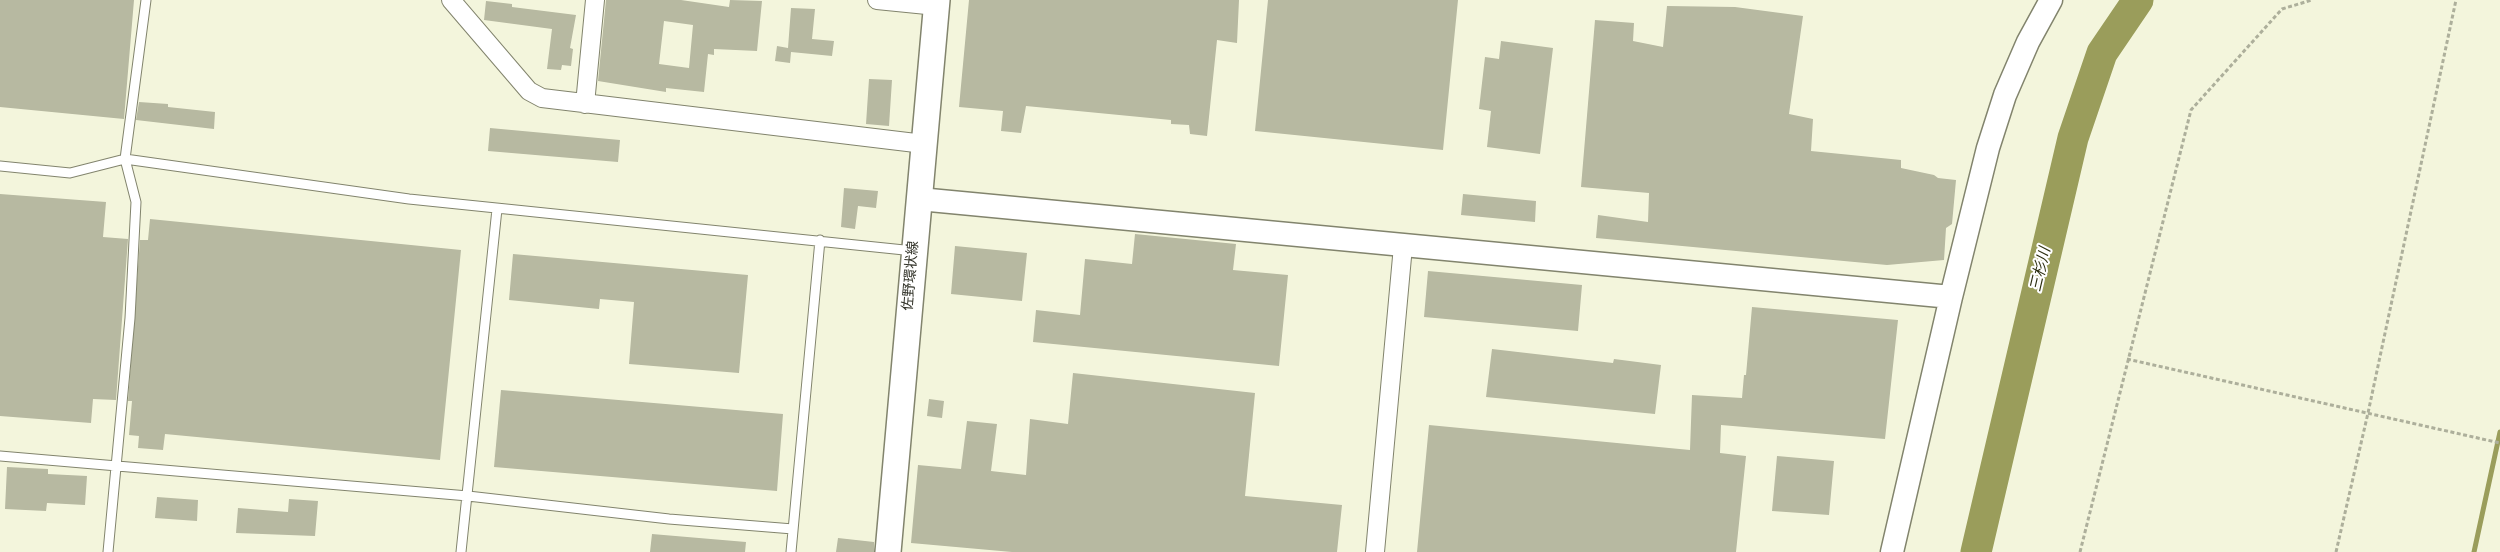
<!DOCTYPE html>
<html>
<head>
<meta charset="utf-8">
<style>
  body { margin:0 }
  canvas { display:block; background:#f3f5dc }
</style>
</head>
<body>
<canvas width="2500" height="552"></canvas>
<script>
const c = document.querySelector('canvas').getContext('2d');
c.lineJoin = 'round';
function poly(rows) {
  const path = new Path2D();
  for (const r of rows) {
    path.moveTo(r[0], r[1]);
    for (let i = 2; i < r.length; i += 2) path.lineTo(r[i], r[i + 1]);
  }
  return path;
}
function trace(path, color, width, dash) {
  c.strokeStyle = color;
  c.lineWidth = width;
  c.lineCap = dash ? 'butt' : 'round';
  c.setLineDash(dash || []);
  c.stroke(path);
}
function fill(path, color) {
  c.fillStyle = color;
  c.fill(path, 'evenodd');
}
function label(font, color, halo, rows, align = 'center') {
  c.font = font + ' Overpass,"Noto Sans JP",sans-serif';
  c.lineWidth = 4;
  c.setLineDash([]);
  c.textBaseline = 'middle';
  c.strokeStyle = halo;
  c.fillStyle = color;
  for (const [text, x, y, turn = 0] of rows) {
    c.save();
    c.translate(x, y);
    c.rotate((+turn || 0) * Math.PI / 180);
    c.textAlign = isNaN(turn) ? turn : align;
    if (halo) c.strokeText(text, 0, 0);
    c.fillText(text, 0, 0);
    c.restore();
  }
}
const stream = poly([
  [2474,552,2500,432]
]);
const river = poly([
  [1976,552,2073,138,2102,53,2138,0]
]);
const building = poly([
  [0,0,134,0,124,119,0,107],
  [606,0,681,0,729,7,730,0,762,1,757,51,714,49,714,55,708,54,704,92,666,88,666,92,598,81],
  [664,21,693,25,689,68,659,64],
  [969,0,1239,0,1237,43,1217,40,1207,136,1190,134,1189,125,1171,124,1171,120,1026,106,1021,133,1001,131,1003,111,959,107],
  [1268,0,1458,0,1443,150,1255,131],
  [486,1,512,4,512,7,576,15,570,48,573,49,571,66,562,65,561,70,547,69,552,29,484,20],
  [1667,6,1735,7,1803,16,1789,114,1813,119,1811,151,1901,160,1901,168,1934,175,1938,178,1956,180,1952,224,1946,228,1944,260,1887,265,1596,238,1598,215,1648,222,1649,193,1581,187,1595,20,1634,23,1633,41,1663,47],
  [791,8,815,9,812,39,834,41,832,56,791,52,790,63,775,61,777,46,788,48],
  [1501,41,1553,48,1540,154,1487,147,1491,111,1479,109,1485,57,1499,59],
  [869,79,892,80,889,126,866,124],
  [139,102,168,104,168,107,215,112,214,129,136,120],
  [490,128,620,140,618,162,488,151],
  [844,188,878,191,876,208,858,206,855,229,841,227],
  [0,194,106,202,103,237,128,239,116,400,93,399,91,423,0,416],
  [1463,194,1536,201,1535,222,1461,215],
  [150,219,461,250,440,460,165,434,163,450,138,448,139,436,129,435,132,401,128,401,140,240,148,240],
  [1135,234,1236,244,1233,270,1288,275,1279,366,1033,342,1036,310,1080,315,1085,259,1132,264],
  [955,246,1027,253,1022,301,951,294],
  [513,254,748,275,739,373,629,364,634,302,600,299,599,309,509,300],
  [1428,271,1582,285,1578,331,1424,317],
  [1752,307,1898,320,1885,439,1721,425,1720,453,1746,456,1736,552,1417,552,1429,425,1690,450,1692,395,1742,398,1744,375,1746,375],
  [1492,349,1613,363,1614,359,1661,365,1655,414,1486,397],
  [1073,373,1255,393,1245,496,1342,505,1337,552,1012,552,911,543,918,465,961,469,967,421,997,424,991,471,1026,475,1030,419,1068,424],
  [501,390,783,414,777,491,494,467],
  [929,399,944,401,942,418,927,416],
  [1777,456,1834,461,1829,515,1772,511],
  [7,467,48,469,48,474,87,476,85,505,47,503,46,511,5,509],
  [157,497,198,500,197,521,155,518],
  [289,499,318,501,315,536,236,533,238,508,288,512],
  [652,534,746,542,745,552,650,552],
  [838,538,874,542,874,552,836,552]
]);
const path = poly([
  [2127,359,2500,443],
  [2080,552,2191,110,2282,9,2312,0],
  [2336,552,2368,413,2456,0]
]);
const service = poly([
  [0,166,70,173,125,159,409,199,914,251],
  [0,456,468,496,669,519,793,529],
  [108,552,130,318,136,202,125,159,146,0],
  [461,552,497,209],
  [791,552,820,240]
]);
const minor = poly([
  [451,0,529,91,542,98,924,144],
  [877,0,937,6],
  [585,104,595,0],
  [1375,552,1403,246]
]);
const tertiary = poly([
  [919,199,1951,297,1892,552],
  [1951,297,1988,148,2005,95,2028,42,2051,0]
]);
const secondary = poly([
  [888,552,937,0]
]);
const streetNames = [
  ["佐野環状線",912,276,-85]
];
const waterNames = [
  ["三杉川",2042,270,-77]
];
trace(stream, '#9a9d5b', 5);
trace(river, '#9a9d5b', 31);
fill(building, '#b7b9a1');
trace(service, '#82846d', 11);
trace(minor, '#82846d', 20);
trace(tertiary, '#82846d', 25);
trace(secondary, '#82846d', 28);
trace(path, '#adaf9b', 3, [4, 2.5]);
trace(service, '#fff', 9);
trace(minor, '#fff', 18);
trace(tertiary, '#fff', 22);
trace(secondary, '#fff', 25);
label('14px', '#33342a', '#fff', streetNames);
label('italic 15px', '#2b2d0f', '#fff', waterNames);
</script>
</body>
</html>
